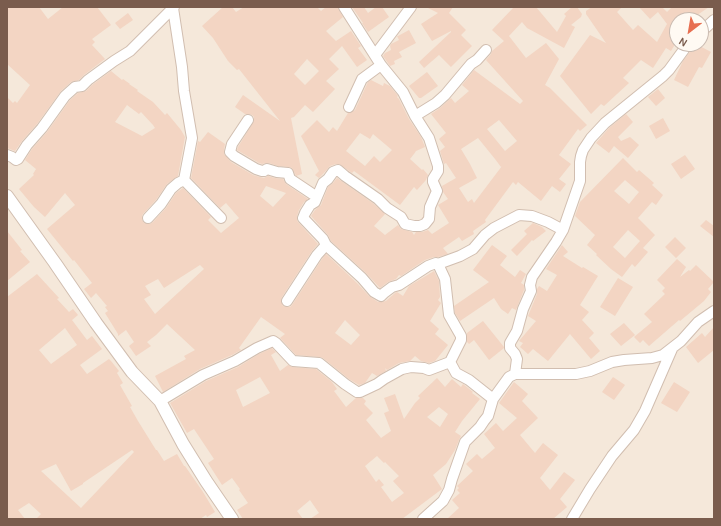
<!DOCTYPE html>
<html>
<head>
<meta charset="utf-8">
<style>
  body { margin:0 }
  #map { position:relative; width:721px; height:526px; overflow:hidden; background:#fdf6ec; font-family:Karla,sans-serif }
  canvas { display:block }
  .frame { position:absolute; inset:0; border:8px solid #7a5c4d; pointer-events:none }
  .north { position:absolute; left:669px; top:12px; width:40px; height:40px; box-sizing:border-box; background:#fffaf3; border:1px solid #cabbb1; border-radius:50%; rotate:211deg; font-size:11px; font-weight:700; line-height:16px; text-align:center; color:#7a5c4d }
  .north::after { content:''; display:block; margin:auto; width:14px; height:18px; background:#e76f51; clip-path:polygon(50% 0,100% 100%,50% 72%,0 100%) }
</style>
</head>
<body>
<div id="map">
<canvas width="721" height="526"></canvas>
<div class="frame"></div>
<div class="north">N</div>
</div>
<script>
const c = document.querySelector('canvas').getContext('2d');
c.lineJoin = 'round';
function fill(path, color) {
  c.fillStyle = color;
  c.fill(path, 'evenodd');
}
function poly(rows) {
  const path = new Path2D();
  for (const r of rows) {
    path.moveTo(r[0], r[1]);
    for (let i = 2; i < r.length; i += 2) path.lineTo(r[i], r[i + 1]);
  }
  return path;
}
function trace(path, color, width, dash) {
  c.strokeStyle = color;
  c.lineWidth = width;
  c.lineCap = dash ? 'butt' : 'round';
  c.setLineDash(dash || []);
  c.stroke(path);
}
const residential = poly([
  [7,7,714,7,714,519,7,519],
  [677,20,701,20,701,44,677,44]
]);
const building = poly([
  [7,7,39,7,48,19,63,7,97,7,111,25,92,39,95,42,92,45,105,59,84,75,79,80,71,82,61,91,37,124,22,141,15,151,7,148,7,97,13,103,15,101,17,103,30,85,7,64],
  [223,7,232,7,236,12,244,7,317,7,321,11,326,7,338,7,339,10,343,17,326,31,336,41,351,31,361,46,358,48,367,60,357,67,342,46,329,59,339,69,326,81,335,89,313,112,305,105,294,117,291,118,302,174,296,176,292,168,289,167,278,166,269,163,266,163,262,164,259,163,237,150,238,147,254,121,254,117,252,115,249,114,245,114,235,107,243,95,280,121,239,69,237,70,228,61,213,38,202,26],
  [307,59,319,71,305,85,294,74],
  [352,7,364,7,368,13,376,7,382,7,389,17,368,32,362,23,363,23],
  [426,7,453,7,449,13,466,30,461,35,472,46,451,67,439,55,424,68,419,62,451,32,451,31,432,41,421,24,438,13],
  [514,7,536,7,557,32,566,16,564,14,572,7,577,7,582,14,581,17,571,25,575,27,564,48,527,28,522,22,509,36,526,58,546,43,559,59,545,85,550,88,587,125,580,131,578,129,559,155,571,164,559,179,566,184,560,192,552,186,541,201,518,182,516,185,513,182,485,220,486,222,473,231,474,234,462,241,459,237,443,248,448,254,438,257,434,257,425,260,401,276,399,275,396,279,388,282,380,288,366,273,331,241,328,235,311,216,315,210,321,205,328,187,333,183,337,178,374,204,385,214,374,226,385,235,398,225,401,229,412,232,414,235,416,232,422,232,428,230,432,234,449,223,438,205,448,199,443,192,442,186,456,178,446,163,444,164,440,151,445,147,439,139,446,133,431,114,440,108,451,98,455,103,469,91,462,85,474,70,520,104,523,101,486,60,491,54,492,51,504,41,492,30],
  [499,120,517,141,505,151,487,129],
  [478,138,495,159,501,167,502,166,474,203,472,199,468,202,459,188,477,178,470,164,461,149],
  [592,7,622,7,617,12,633,30,638,25,657,42,667,24,658,12,650,19,639,7,665,7,663,8,667,12,672,7,709,7,690,20,677,20,677,41,671,51,666,48,653,68,641,60,623,78,629,83,604,106,601,104,591,114,560,76,590,35,606,43,586,14,586,11],
  [128,13,133,20,120,29,115,23],
  [409,30,416,43,399,52,402,57,394,61,395,64,390,66,383,56,385,53,391,50,390,46,391,44,399,40,397,36,398,36],
  [694,44,696,44,711,52,702,68,699,67,688,87,674,80,683,61,693,48],
  [111,71,122,80,123,79,130,84,129,84,138,90,137,91,153,102,165,115,167,113,181,130,185,137,178,176,167,184,156,200,143,214,142,216,142,220,144,223,150,224,153,222,166,208,176,193,183,188,211,217,208,220,221,233,239,218,226,203,220,208,191,178,198,141,200,142,208,132,225,144,224,150,224,154,231,162,253,175,260,177,264,178,268,176,275,178,283,179,286,184,308,199,304,202,299,210,297,216,297,220,298,222,318,244,312,251,282,297,281,301,283,306,287,307,290,307,292,305,322,259,326,254,357,283,369,296,378,302,381,302,386,301,395,293,397,292,403,296,409,286,434,271,439,281,440,297,438,300,441,303,430,321,439,329,435,334,448,345,435,361,429,363,421,361,415,356,410,361,399,363,387,370,385,368,386,371,377,376,372,373,365,383,359,385,349,379,323,358,320,357,296,355,280,338,285,334,261,317,239,348,241,350,232,355,200,369,163,392,155,376,186,359,184,356,195,350,167,324,156,335,147,342,151,346,136,356,129,346,134,342,126,330,118,336,118,334,105,313,108,311,105,307,107,306,96,293,91,298,84,289,92,283,74,260,73,261,47,229,75,205,65,193,45,217,34,207,19,189,34,175,33,174,36,169,25,160,32,149,47,132,70,100,78,93,86,91,92,85],
  [127,105,139,114,141,112,153,125,155,128,142,136,115,122],
  [266,186,286,193,273,207,260,196],
  [200,265,204,269,155,314,144,299,151,295,145,286,158,279,164,288],
  [345,320,360,335,351,345,335,333],
  [427,72,438,86,421,98,419,98,409,86],
  [371,80,383,86,384,83,390,86,398,96,397,97,399,99,409,119,421,137,425,147,416,151,414,154,410,159,422,170,423,169,428,175,426,180,417,190,414,187,400,205,354,171,352,173,339,164,336,164,330,166,323,174,319,178,315,175,319,171,301,136,317,120,329,132,333,127,337,131,348,113,352,112,355,110,368,82],
  [360,133,370,139,373,134,392,150,380,162,374,156,365,166,346,151],
  [658,89,665,98,656,106,648,97],
  [626,114,633,122,618,137,621,141,630,137,639,145,628,158,614,146,609,153,596,143,609,128],
  [663,118,670,131,656,139,649,126],
  [685,155,695,169,681,179,671,164],
  [623,158,637,172,639,170,654,183,652,185,663,195,656,205,652,202,638,218,655,235,643,248,648,252,635,267,632,264,622,277,611,269,596,255,597,254,587,245,595,235,575,216,580,202],
  [625,180,639,192,629,204,614,191],
  [628,230,640,241,625,258,613,247],
  [706,220,714,226,714,237,700,226],
  [533,223,542,227,546,231,533,241,532,240,517,256,511,250,527,234,524,231],
  [7,231,22,250,20,251,30,262,7,281],
  [675,237,686,248,676,258,665,247],
  [492,245,507,256,500,265,515,277,520,270,526,274,521,283,524,285,524,290,516,310,512,308,508,314,501,309,494,298,460,321,455,313,454,306,489,282,473,270],
  [562,245,568,252,563,256,582,268,583,267,598,276,580,305,589,312,582,320,594,333,589,338,600,351,591,359,570,334,548,361,533,349,528,354,520,347,523,343,519,341,536,321,528,316,537,294,537,289,539,286,547,291,557,275,546,269],
  [677,259,686,267,680,277,689,270,690,271,696,265,714,282,708,289,711,292,704,301,680,321,679,320,649,346,643,340,640,343,634,337,652,322,644,314,665,294,662,291,665,288,657,280],
  [37,274,59,298,57,299,69,312,73,309,78,315,72,320,87,340,92,336,102,349,80,365,87,374,109,359,111,361,119,371,117,373,123,383,120,385,132,406,130,407,138,421,156,450,157,450,164,461,177,454,184,466,185,466,203,492,215,512,207,517,206,515,200,519,36,519,41,514,29,503,18,510,25,519,7,519,7,297],
  [65,328,77,345,51,364,39,350],
  [132,450,134,452,81,508,41,471,56,464,71,491,83,484,83,483],
  [618,278,633,287,615,316,600,307],
  [483,321,504,347,504,348,489,360,474,340,469,344,467,342,467,333],
  [624,323,635,335,621,346,610,334],
  [714,327,714,350,698,363,686,347,702,333,705,337],
  [272,348,276,352,271,355,280,371,288,365,292,367,316,369,332,382,337,389,334,391,346,407,356,398,363,398,366,401,364,404,373,413,366,420,381,438,391,431,384,413,389,411,384,398,395,394,404,419,415,403,420,398,418,396,437,378,445,387,452,379,461,387,463,384,473,392,472,393,480,399,462,421,455,432,461,436,459,440,455,450,446,464,433,475,442,489,402,519,310,519,319,513,310,500,297,511,303,519,243,519,237,510,248,503,239,490,240,489,232,478,222,485,208,463,214,459,194,429,187,433,170,403,206,381,238,367,259,354],
  [260,377,270,393,243,407,236,390],
  [439,407,448,414,440,427,427,417],
  [377,456,384,463,385,462,399,476,393,481,404,493,392,502,381,487,384,485,379,479,376,482,365,466],
  [613,377,625,385,614,400,602,392],
  [514,382,528,394,522,401,538,418,520,435,535,453,543,443,558,455,540,478,550,490,564,472,575,480,560,499,567,507,553,519,447,519,459,508,452,500,460,493,457,490,459,488,457,486,473,471,466,464,477,454,482,459,495,448,484,434,496,423,503,431,517,418,499,403],
  [674,382,690,392,677,412,661,403]
]);
const minor = poly([
  [173,8,182,67,184,91,192,138,184,180,221,218],
  [701,32,714,20],
  [375,55,411,7],
  [349,107,362,79,381,65],
  [415,116,436,103,445,95,471,64,477,60,486,50],
  [248,120,232,144,230,152,234,156,256,169,262,171,264,171,267,169,277,172,288,173,290,179,317,197,315,202,310,205,305,213,303,218,323,239,326,245,317,255,287,301],
  [7,155,12,157,16,160,18,159,27,145,42,128,65,96,75,87,82,86,88,80,114,61,130,51,174,7],
  [317,197,323,183,328,179,333,172,338,170,345,176,378,199,387,208,401,217,405,224,414,226,420,226,425,224,429,219,430,207,437,191,433,182,433,179,438,171,438,166,429,138,415,116,403,92,381,65,344,7],
  [148,218,161,204,171,189,178,183,184,180],
  [326,245,362,278,374,292,381,296,384,293,392,287,399,285,428,266,436,263,438,264],
  [450,362,456,373,469,380,493,399],
  [515,374,517,359,515,354,510,348,510,343,517,331,523,309,531,291,530,285,532,277,556,242,563,230,580,181,580,162,581,156,583,150,591,138,605,123,663,76,669,70,688,44],
  [160,401,203,375,235,361,257,348,273,341,276,343,293,361,319,363,345,384,357,392,360,392,377,384,384,379,402,369,411,367,424,368,429,370,450,362,461,340,461,336,449,315,445,279,438,264,460,256,473,249,485,235,494,228,519,215,532,216,548,222,563,230],
  [423,519,443,501,449,490,452,479,465,442,480,427,484,421,488,416,493,399,509,377,515,374,576,374,590,371,612,362,624,360,652,358,663,355,681,341,698,322,714,311],
  [572,519,590,489,612,456,634,430,645,411,672,349]
]);
const tertiary = poly([
  [7,196,55,263,96,323,132,372,160,401,183,444,206,481,232,519]
]);
fill(residential, '#f5e8da');
fill(building, '#f3d5c3');
trace(minor, '#d1beb0', 12);
trace(tertiary, '#d1beb0', 14);
trace(minor, '#fff', 10);
trace(tertiary, '#fff', 12);
</script>
</body>
</html>
